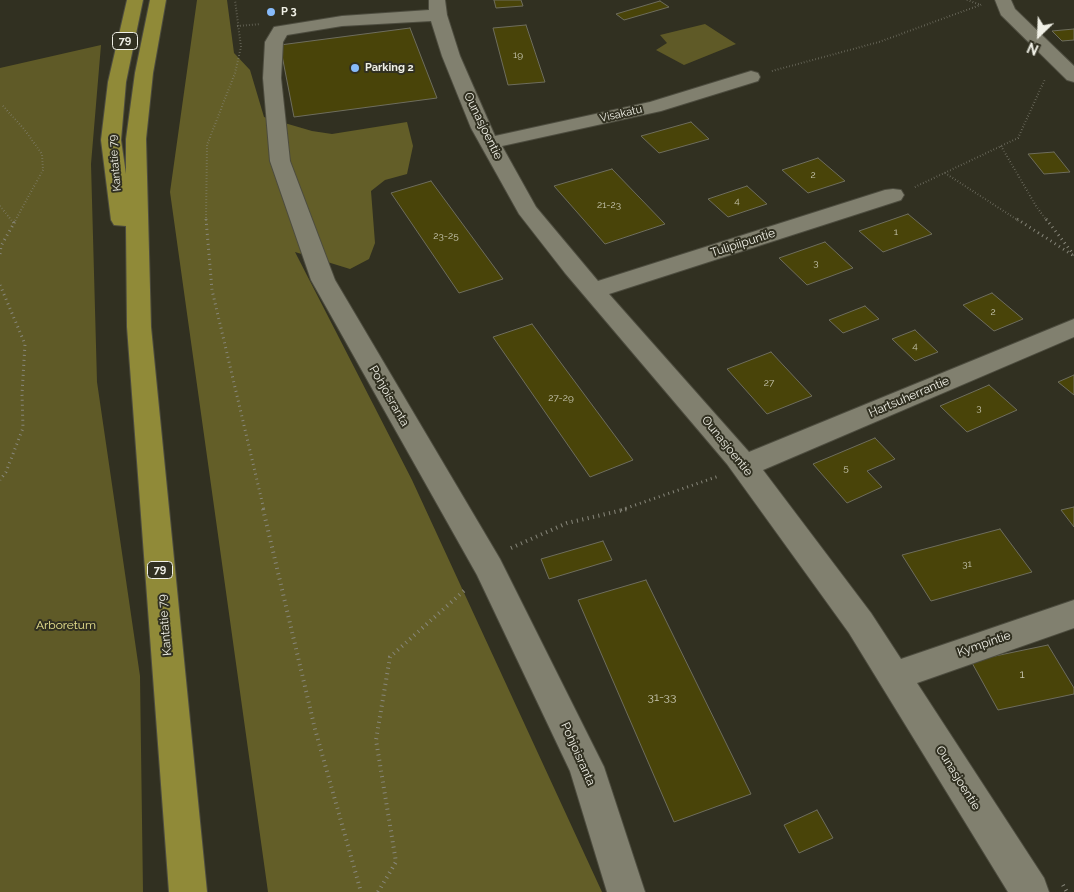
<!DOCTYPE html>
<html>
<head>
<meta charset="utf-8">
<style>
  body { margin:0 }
  #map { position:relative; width:1074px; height:892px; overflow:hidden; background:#313021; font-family:Raleway,sans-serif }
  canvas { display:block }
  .north { position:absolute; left:1014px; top:10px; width:50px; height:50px; -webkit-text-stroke:4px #313021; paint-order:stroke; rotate:204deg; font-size:14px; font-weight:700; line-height:20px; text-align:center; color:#f0f0e6 }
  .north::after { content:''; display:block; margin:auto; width:18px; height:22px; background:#f0f0e6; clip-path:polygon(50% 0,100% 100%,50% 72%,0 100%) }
</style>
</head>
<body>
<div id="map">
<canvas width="1074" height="892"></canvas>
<div class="north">N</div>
</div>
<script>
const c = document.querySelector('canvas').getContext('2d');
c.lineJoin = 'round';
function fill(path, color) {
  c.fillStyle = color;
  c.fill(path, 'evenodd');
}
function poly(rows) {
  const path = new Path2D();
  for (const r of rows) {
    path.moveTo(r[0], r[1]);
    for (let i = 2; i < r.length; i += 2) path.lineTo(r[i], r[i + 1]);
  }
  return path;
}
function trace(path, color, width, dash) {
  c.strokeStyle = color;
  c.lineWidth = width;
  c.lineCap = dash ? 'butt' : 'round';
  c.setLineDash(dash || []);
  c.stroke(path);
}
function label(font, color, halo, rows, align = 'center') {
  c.font = font + ' Raleway,sans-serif';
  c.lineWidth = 4;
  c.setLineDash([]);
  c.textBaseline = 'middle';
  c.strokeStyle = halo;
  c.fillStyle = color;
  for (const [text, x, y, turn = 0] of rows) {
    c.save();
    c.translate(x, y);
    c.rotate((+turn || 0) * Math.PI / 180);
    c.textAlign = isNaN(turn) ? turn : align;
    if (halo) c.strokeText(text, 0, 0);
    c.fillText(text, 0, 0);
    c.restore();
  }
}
const green = poly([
  [705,24,736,44,684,65,656,50,667,43,660,35],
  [101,45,91,164,97,382,140,676,143,892,0,892,0,68]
]);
const forest = poly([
  [197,0,227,0,234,53,250,70,264,117,312,131,332,134,407,122,413,146,407,174,385,180,371,191,375,243,369,259,350,269,295,252,412,480,602,892,268,892,170,192]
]);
const building = poly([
  [494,0,521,0,523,6,496,8,494,0],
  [660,1,669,7,624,20,616,14,660,1],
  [526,25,545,82,508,85,493,28,526,25],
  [410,28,437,98,294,117,280,45,410,28],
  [1074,29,1074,40,1062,41,1052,31,1074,29],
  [691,122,709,139,659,153,641,136,691,122],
  [1054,152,1070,172,1044,174,1028,154,1054,152],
  [818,158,845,181,808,193,782,170,818,158],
  [612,169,665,224,605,244,554,186,612,169],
  [431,181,503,279,459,293,391,193,431,181],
  [747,186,767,204,728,217,708,199,747,186],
  [908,214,932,234,883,252,859,231,908,214],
  [825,242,853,268,807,285,779,258,825,242],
  [992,293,1023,319,994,331,963,305,992,293],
  [865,306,879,319,843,333,829,320,865,306],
  [532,324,633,460,590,477,493,337,532,324],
  [915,330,938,352,915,361,892,339,915,330],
  [771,352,812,396,767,414,727,369,771,352],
  [1074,375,1074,395,1058,382,1074,375],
  [989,385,1017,410,967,432,940,406,989,385],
  [875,438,895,459,867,471,882,487,847,503,813,464,875,438],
  [1074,507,1074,527,1061,510,1074,507],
  [1000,529,1032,572,931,601,902,555,1000,529],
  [603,541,612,560,549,579,541,559,603,541],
  [646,580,751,794,674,822,578,600,646,580],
  [1048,645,1074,688,1074,694,998,710,971,661,1048,645],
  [817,810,833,838,799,853,784,825,817,810]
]);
const pathFar2 = poly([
  [967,0,981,5],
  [237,26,260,24],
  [772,71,879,42,983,4],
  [3,106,24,129,42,154,43,170,15,221],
  [1001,146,1036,206,1047,221],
  [945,173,1019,221],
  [915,187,1018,138,1045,79],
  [0,206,12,221],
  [206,221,207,145,235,73,241,47,235,0]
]);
const pathFar1 = poly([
  [206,219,212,290,264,510],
  [1017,219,1074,256],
  [1046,219,1074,255],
  [14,223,16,219],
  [0,254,1,246,14,223,11,219],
  [0,285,25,344,22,394,23,428,6,472,0,480],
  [621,510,719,476]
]);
const path = poly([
  [263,509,315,729,361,892],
  [511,548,567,523,627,509],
  [1063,885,1067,892],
  [378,892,396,862,376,740,390,657,467,588]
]);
const minor = poly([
  [429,0,445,0,447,15,460,56,495,136,650,102,751,71,758,73,760,77,758,81,661,111,502,146,536,207,598,281,885,190,893,189,901,190,904,195,901,200,609,294,749,452,1074,319,1074,337,763,470,871,613,901,659,1074,600,1074,628,917,683,1044,878,1049,892,1008,892,849,633,727,464,565,273,519,214,471,128,442,56,431,21,342,26,287,35,283,42,281,78,290,161,335,280,500,559,604,767,645,892,607,892,570,771,477,575,311,280,270,161,263,78,265,42,274,27,342,16,429,10,429,0],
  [995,0,1011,0,1015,9,1074,66,1074,82,1067,80,1001,15,995,0]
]);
const major = poly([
  [127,0,143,0,126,82,121,140,126,174,126,139,135,73,150,0,166,0,153,73,146,139,151,327,207,892,169,892,127,327,126,226,114,225,111,220,101,140,108,82,127,0]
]);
const markers = [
  [271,12,5,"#87bbfb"],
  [355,68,5,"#87bbfb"]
];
const numberNames = [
  ["19",518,55],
  ["2",813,175],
  ["4",737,201],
  ["21-23",609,205],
  ["1",896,232],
  ["23-25",446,236],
  ["3",816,263],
  ["2",993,312],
  ["4",915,346],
  ["27",769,383],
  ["27-29",561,398],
  ["3",979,408],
  ["5",846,468],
  ["31",967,564]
];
const farPoinames = [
  ["P 3",281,12],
  ["Parking 2",365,68]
];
const shields = [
  [125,41,25],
  [160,570,25]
];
const shieldNames = [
  ["79",125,41],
  ["79",160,570]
];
const farStreetnames = [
  ["Visakatu",621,114,-13],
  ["Kantatie 79",115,163,-95]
];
const streetNames = [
  ["Ounasjoentie",483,126,64],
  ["Tulipiipuntie",743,243,-18],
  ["Pohjoisranta",389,396,60],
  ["Hartsuherrantie",909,397,-23],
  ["Ounasjoentie",727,446,51],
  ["Kantatie 79",165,625,-95],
  ["Kympintie",984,644,-19],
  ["Pohjoisranta",578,754,66],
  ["Ounasjoentie",958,778,58]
];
const parkNames = [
  ["Arboretum",66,625]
];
const nearNumbernames = [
  ["1",1022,674],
  ["31-33",662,697]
];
fill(green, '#5f5a27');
fill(forest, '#635e28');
fill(building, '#494409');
trace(building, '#6e6d5d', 1);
trace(minor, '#4d4c3f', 2);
trace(major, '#4d4c3f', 2);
trace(pathFar2, '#88877b', 2, [0.5, 2.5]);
trace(pathFar1, '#88877b', 3, [1, 4]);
trace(path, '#88877b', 4, [1, 4.5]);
fill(minor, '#81806f');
fill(major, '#908a38');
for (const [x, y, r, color] of markers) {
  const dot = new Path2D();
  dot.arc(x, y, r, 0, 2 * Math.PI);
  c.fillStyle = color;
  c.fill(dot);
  trace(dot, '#313021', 2);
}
label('10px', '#c6c5af', null, numberNames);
label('bold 11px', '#f0f0e6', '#313021', farPoinames, 'left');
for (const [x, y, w] of shields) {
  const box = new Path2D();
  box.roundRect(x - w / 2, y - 8.5, w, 17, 4);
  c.fillStyle = '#313021';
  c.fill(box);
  trace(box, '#f0f0e6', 1);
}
label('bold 11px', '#f0f0e6', null, shieldNames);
label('11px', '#f0f0e6', '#313021', farStreetnames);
label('12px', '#f0f0e6', '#313021', streetNames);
label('12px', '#e9e38f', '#313021', parkNames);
label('12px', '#c6c5af', null, nearNumbernames);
</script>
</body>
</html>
